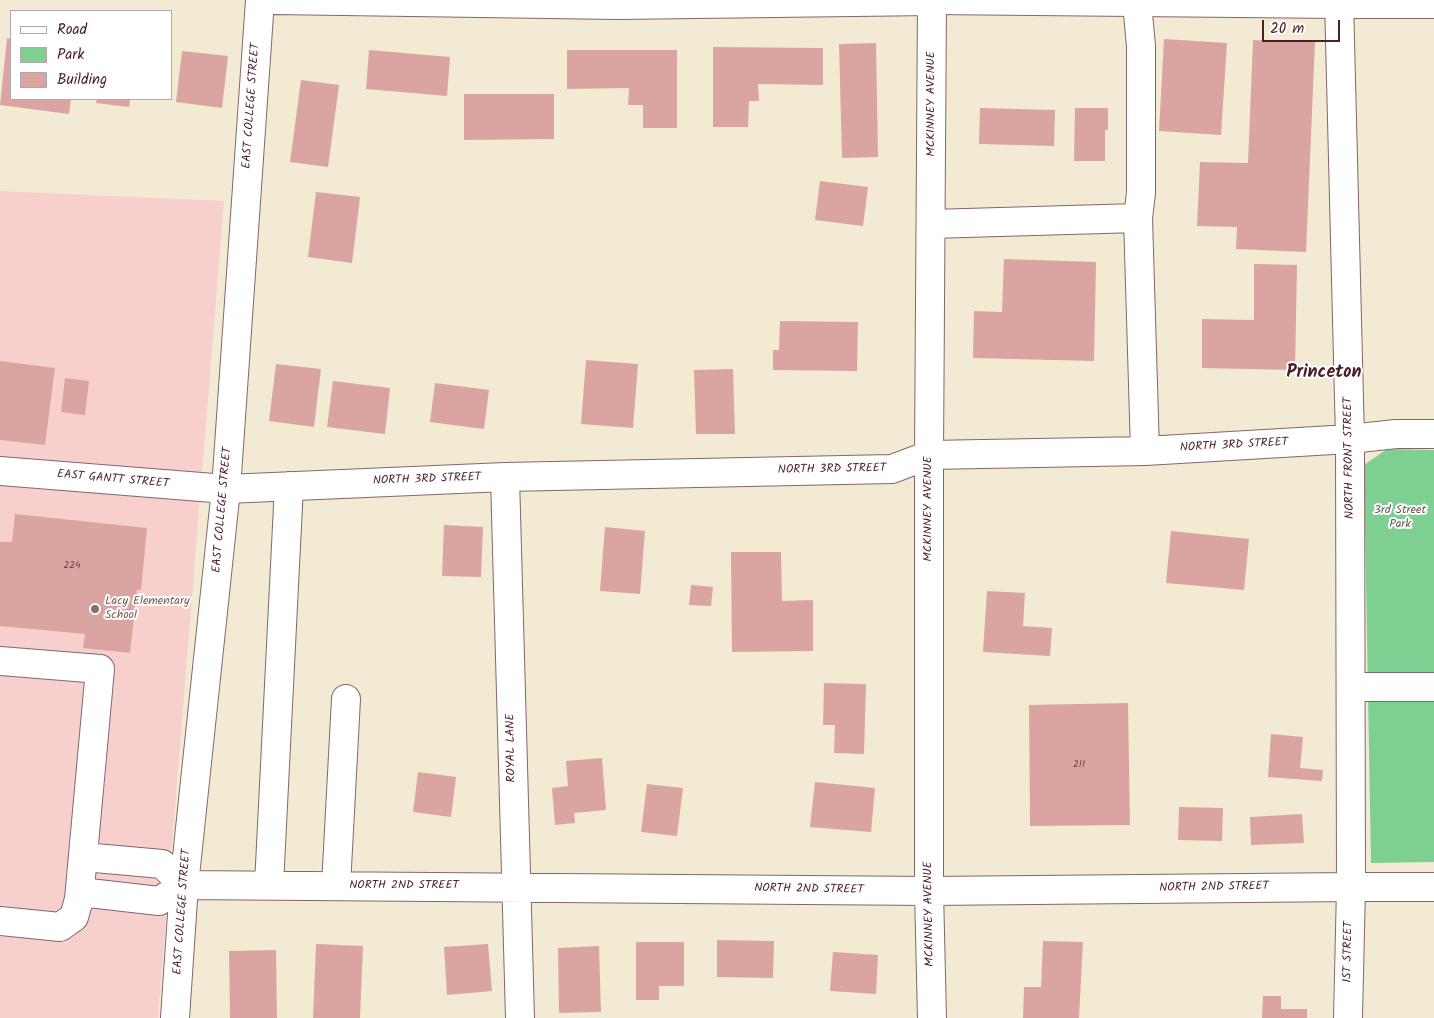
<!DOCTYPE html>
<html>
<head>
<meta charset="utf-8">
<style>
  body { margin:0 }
  #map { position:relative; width:1434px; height:1018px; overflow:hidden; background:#f3ead3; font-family:Kalam,sans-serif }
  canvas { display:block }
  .legend { position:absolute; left:10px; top:10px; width:162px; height:90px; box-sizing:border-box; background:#fff; border:1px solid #b7a5aa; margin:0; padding:6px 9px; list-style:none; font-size:15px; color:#4a1f2b }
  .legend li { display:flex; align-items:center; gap:10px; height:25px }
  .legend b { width:25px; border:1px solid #b7a5aa }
  .scale { position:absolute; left:1262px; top:20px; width:78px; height:22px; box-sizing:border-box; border:2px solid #4a1f2b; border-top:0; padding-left:6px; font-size:15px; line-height:18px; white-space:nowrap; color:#4a1f2b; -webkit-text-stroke:4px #fff; paint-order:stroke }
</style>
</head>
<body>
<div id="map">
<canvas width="1434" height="1018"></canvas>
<ul class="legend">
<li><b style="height:6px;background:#fff"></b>Road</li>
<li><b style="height:14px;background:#7dd091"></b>Park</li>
<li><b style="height:14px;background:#daa5a1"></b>Building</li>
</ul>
<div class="scale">20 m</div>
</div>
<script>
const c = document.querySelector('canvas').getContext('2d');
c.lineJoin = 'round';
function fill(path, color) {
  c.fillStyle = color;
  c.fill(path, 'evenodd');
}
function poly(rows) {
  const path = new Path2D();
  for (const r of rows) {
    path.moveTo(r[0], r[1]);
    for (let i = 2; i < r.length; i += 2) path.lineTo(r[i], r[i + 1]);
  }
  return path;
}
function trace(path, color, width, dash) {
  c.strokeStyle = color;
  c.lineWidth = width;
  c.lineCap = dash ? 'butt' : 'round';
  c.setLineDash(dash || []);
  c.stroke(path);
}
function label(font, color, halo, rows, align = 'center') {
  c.font = font + ' Kalam,sans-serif';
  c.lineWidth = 4;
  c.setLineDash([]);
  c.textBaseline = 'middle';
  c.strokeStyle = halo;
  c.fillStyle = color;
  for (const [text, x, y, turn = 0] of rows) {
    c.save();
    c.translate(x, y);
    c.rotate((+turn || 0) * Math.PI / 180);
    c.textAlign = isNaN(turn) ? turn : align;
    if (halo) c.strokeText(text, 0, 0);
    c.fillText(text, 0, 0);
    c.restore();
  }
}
const built = poly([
  [0,191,224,201,158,1018,0,1018]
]);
const green = poly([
  [1387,449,1434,450,1434,862,1371,863,1364,465]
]);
const building = poly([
  [7,38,11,39,11,99,71,99,69,114,0,105],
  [1164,39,1227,43,1221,135,1159,131],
  [1253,40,1315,42,1306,252,1236,249,1237,227,1197,226,1200,162,1248,163],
  [876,43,878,157,842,158,839,44],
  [713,47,823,48,823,85,758,84,759,101,749,101,748,127,713,127],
  [369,50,450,57,447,96,366,89],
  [567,50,677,50,677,128,643,128,643,105,628,105,629,88,567,89],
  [182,51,228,56,222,108,176,102],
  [301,80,339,85,328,167,290,162],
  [464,94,554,94,554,139,464,140],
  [97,99,130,99,129,107,96,103],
  [980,108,1055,110,1054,146,979,144],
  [1075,108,1108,108,1108,130,1105,130,1105,161,1074,161],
  [820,181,868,187,863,226,815,220],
  [316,192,360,197,352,263,308,257],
  [1004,259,1096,262,1094,361,973,358,974,311,1002,312],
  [1254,264,1297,265,1295,370,1202,368,1202,319,1254,320],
  [780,321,858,322,857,371,773,370,773,350,779,350],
  [586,360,638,364,633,428,581,424],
  [0,361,55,368,45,445,0,440],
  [276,364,321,369,314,427,269,421],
  [733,369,735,434,696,434,694,370],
  [65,378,89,381,85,415,61,412],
  [333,381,390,388,385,434,327,427],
  [435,383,489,390,484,429,430,422],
  [15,514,147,528,141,590,137,590,130,653,83,648,85,634,0,626,0,542,12,542],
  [444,525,483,527,481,577,442,576],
  [605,527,645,531,640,594,600,591],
  [1171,531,1249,539,1244,590,1166,583],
  [731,552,781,552,782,601,813,600,813,651,732,652],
  [691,585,713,587,711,606,689,605],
  [987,591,1025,593,1023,626,1052,628,1050,656,983,652],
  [824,683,866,684,864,754,834,753,835,725,823,725],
  [1128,703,1130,825,1030,826,1029,705],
  [1271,734,1303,737,1300,768,1323,770,1322,781,1268,777],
  [602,758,606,810,574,813,575,823,555,825,552,788,568,786,566,761],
  [418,772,456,777,451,817,413,812],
  [815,782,875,788,871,832,810,827],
  [647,784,683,788,677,836,641,832],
  [1179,807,1223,808,1222,841,1178,840],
  [1302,814,1304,843,1251,845,1250,817],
  [717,940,774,941,773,978,717,977],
  [1043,941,1083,942,1079,1018,1023,1018,1024,987,1041,987],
  [636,942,684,942,684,986,659,986,659,1000,636,1000],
  [316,944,363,946,360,1018,313,1018],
  [488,944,492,991,447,995,444,947],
  [599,946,601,1012,559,1013,558,948],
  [276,950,277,1018,230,1018,229,951],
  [833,952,878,955,876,994,830,991],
  [1263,996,1281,996,1281,1009,1307,1009,1307,1018,1262,1018]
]);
const minor = poly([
  [274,0,617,5,932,1,929,455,929,891,932,1018],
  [1339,0,1350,439,1351,887,1348,1018],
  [1137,3,1141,46,1141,193,1138,218],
  [931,224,1138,218,1145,451],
  [0,471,226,489,505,477,892,469,929,455,1145,451,1350,439,1396,434,1434,434],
  [505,477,520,1018],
  [0,661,100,669,79,899,74,917,60,927,0,921],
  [1351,687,1434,687],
  [84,848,88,855,95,858,162,864,184,885],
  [184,885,929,891,1351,887,1434,887],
  [269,885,289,486],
  [336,886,346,699],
  [79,899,89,893,159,901,184,885],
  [175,1018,184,885,226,489,260,0]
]);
const major = poly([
  [932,0,1339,4,1434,4]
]);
const markers = [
  [95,609,5,"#8d6e63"]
];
const numberNames = [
  ["224",72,566],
  ["211",1079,765]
];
const streetNames = [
  ["MCKINNEY AVENUE",932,104,-90],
  ["EAST COLLEGE STREET",252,106,-86],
  ["NORTH 3RD STREET",1234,446,-3],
  ["NORTH FRONT STREET",1350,458,-91],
  ["NORTH 3RD STREET",832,470,-1],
  ["EAST GANTT STREET",113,480,5],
  ["NORTH 3RD STREET",427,480,-2],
  ["MCKINNEY AVENUE",929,509,-90],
  ["EAST COLLEGE STREET",223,510,-85],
  ["ROYAL LANE",512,748,-91],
  ["NORTH 2ND STREET",404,886],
  ["NORTH 2ND STREET",1214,888,-1],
  ["NORTH 2ND STREET",809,890,1],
  ["EAST COLLEGE STREET",183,912,-86],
  ["MCKINNEY AVENUE",930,914,-91],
  ["1ST STREET",1349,952,-89]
];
const parkNames = [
  ["3rd Street",1400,511],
  ["Park",1400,525]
];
const educationNames = [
  ["Lacy Elementary",105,602],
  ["School",105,616]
];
const districtNames = [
  ["Princeton",1324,374]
];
fill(built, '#f7d0cd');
fill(green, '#7dd091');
fill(building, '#daa5a1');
trace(minor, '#856666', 30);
trace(major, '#856666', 30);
trace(minor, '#fff', 28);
trace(major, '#fff', 28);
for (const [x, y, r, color] of markers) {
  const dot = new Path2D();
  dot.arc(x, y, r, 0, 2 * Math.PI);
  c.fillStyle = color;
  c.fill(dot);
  trace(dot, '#fff', 2);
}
label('10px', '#6e4048', null, numberNames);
label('12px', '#4a1f2b', '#fff', streetNames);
label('12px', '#5c5d4f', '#fff', parkNames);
label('12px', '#785e54', '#fff', educationNames, 'left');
label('bold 18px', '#4a1f2b', '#fff', districtNames);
</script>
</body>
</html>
